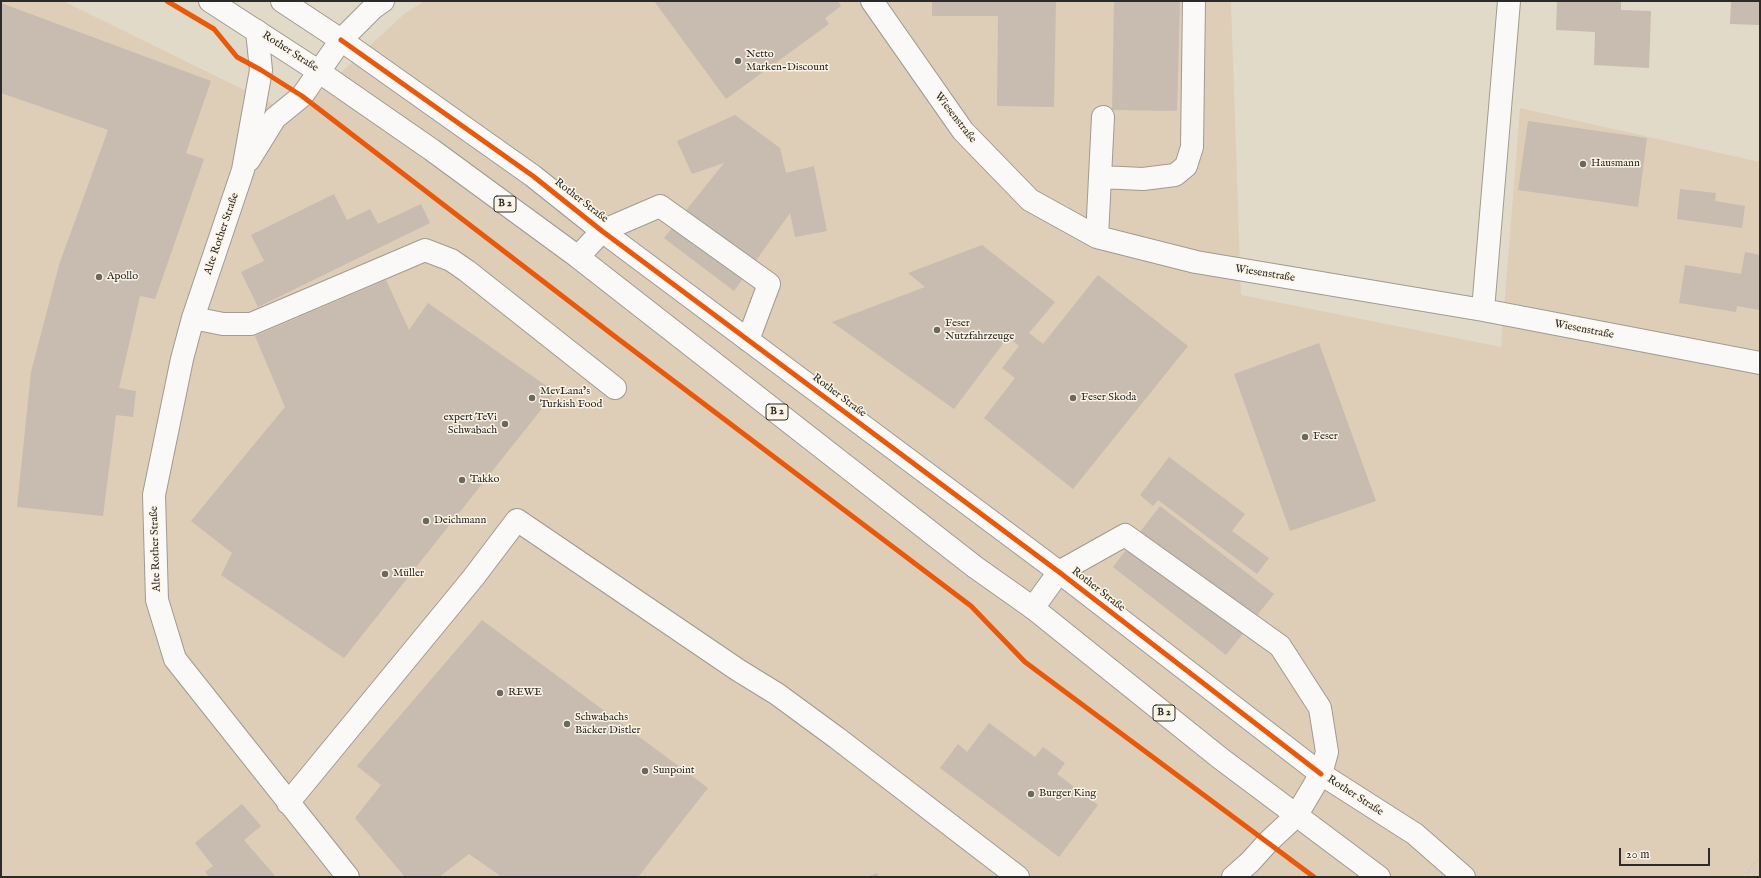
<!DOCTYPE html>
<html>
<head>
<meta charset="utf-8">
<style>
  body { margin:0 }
  #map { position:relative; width:1761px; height:878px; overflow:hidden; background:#e2dac8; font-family:"IM FELL English",serif }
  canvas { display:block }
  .frame { position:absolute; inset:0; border:2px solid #2b2b2b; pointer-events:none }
  .scale { position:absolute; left:1619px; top:848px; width:91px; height:18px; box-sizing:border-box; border:2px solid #2b2b2b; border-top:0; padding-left:5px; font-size:12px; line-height:14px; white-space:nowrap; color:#2b2b2b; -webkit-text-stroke:3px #fcf5e5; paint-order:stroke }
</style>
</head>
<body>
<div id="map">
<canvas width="1761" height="878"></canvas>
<div class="frame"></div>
<div class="scale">20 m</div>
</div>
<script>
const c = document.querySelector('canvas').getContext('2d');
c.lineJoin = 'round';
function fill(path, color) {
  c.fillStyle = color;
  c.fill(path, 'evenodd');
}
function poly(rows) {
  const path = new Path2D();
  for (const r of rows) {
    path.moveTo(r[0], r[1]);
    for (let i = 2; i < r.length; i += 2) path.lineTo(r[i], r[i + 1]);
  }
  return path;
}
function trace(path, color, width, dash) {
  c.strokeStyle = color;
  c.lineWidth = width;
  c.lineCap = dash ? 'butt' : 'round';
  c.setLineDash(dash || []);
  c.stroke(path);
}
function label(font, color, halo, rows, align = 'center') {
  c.font = font + ' "IM FELL English",serif';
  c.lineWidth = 3;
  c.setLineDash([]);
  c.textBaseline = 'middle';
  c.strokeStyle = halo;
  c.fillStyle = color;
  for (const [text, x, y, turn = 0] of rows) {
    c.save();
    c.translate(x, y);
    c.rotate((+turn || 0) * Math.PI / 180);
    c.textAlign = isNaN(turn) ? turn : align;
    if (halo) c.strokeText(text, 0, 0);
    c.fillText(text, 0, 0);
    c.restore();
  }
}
const built = poly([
  [1,1,63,1,295,115,404,14,424,1,1231,1,1241,295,1501,347,1520,108,1760,162,1760,877,1,877]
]);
const building = poly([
  [654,1,838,1,841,6,825,18,829,24,726,99],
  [932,1,1056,1,1054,107,997,106,998,16,932,16],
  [1114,1,1180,1,1177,111,1112,110],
  [1557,1,1621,1,1621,10,1651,11,1649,68,1594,65,1595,32,1556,30],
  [1731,1,1760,1,1760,25,1730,24],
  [1,3,211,81,186,153,204,159,155,299,140,296,119,388,136,391,133,417,116,415,103,516,17,507,31,372,59,265,108,130,1,93],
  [735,115,780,148,786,173,814,166,827,231,795,237,790,213,734,291,664,238,724,163,692,174,677,141],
  [1528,121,1647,138,1638,207,1518,190],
  [1680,189,1716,193,1715,201,1745,206,1742,228,1677,219],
  [334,194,347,220,370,209,378,224,421,204,430,223,258,307,241,272,264,261,251,235],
  [982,245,1055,302,1029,333,1043,344,1098,275,1188,346,1073,489,984,418,1015,378,1002,368,1019,346,1008,337,954,409,832,322,925,287,908,273],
  [1745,252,1760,255,1760,310,1737,306,1736,312,1679,303,1685,265,1741,274],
  [386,280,409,330,428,303,555,392,344,658,221,575,232,553,191,521,285,407,255,336],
  [1319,343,1376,501,1290,531,1234,374],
  [1169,457,1245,514,1232,531,1269,558,1257,574,1158,500,1153,506,1140,495],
  [1160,506,1274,594,1226,655,1113,567],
  [482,620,708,788,638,877,502,877,469,854,439,877,405,877,355,818,381,785,357,766],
  [989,723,1035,757,1043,747,1065,763,1057,774,1098,805,1059,857,940,768,958,744,967,752],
  [242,804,261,826,244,840,276,877,209,877,205,872,213,866,195,843],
  [877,873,879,877,867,877]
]);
const path = poly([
  [1746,877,1747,872,1760,857]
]);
const minor = poly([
  [872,1,963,131,1030,200,1097,237,1196,262,1483,310,1760,363],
  [257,31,261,70,243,170,193,318,182,359,154,495,157,600,175,659,348,877],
  [249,160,275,118,302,96,341,40,373,8,383,1],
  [1100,177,1143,179,1175,175,1186,166,1192,147,1194,1],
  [1097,237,1103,117],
  [578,257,602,231,660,206,769,284,748,340],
  [1483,310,1509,1],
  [193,318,223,324,251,324,425,250,451,260,467,271,615,388],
  [1033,608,1059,572,1125,535,1280,646,1320,708,1327,752,1321,774,1296,816,1268,842,1250,862,1233,877],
  [288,803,473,578,517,520,738,670,777,694,837,738,1018,877]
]);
const major = poly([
  [210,1,318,71,432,150,578,257,975,567,1033,608,1220,758,1379,877],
  [282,1,341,40,533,176,602,231,1059,572,1321,774,1415,834,1464,877]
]);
const cycleway = poly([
  [167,1,214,29,237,57,261,70,302,96,613,335,971,606,1025,662,1314,877],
  [341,40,533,176,602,231,1059,572,1321,774]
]);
const markers = [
  [738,61,4,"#6b6862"],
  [1583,164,4,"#6b6862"],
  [99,277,4,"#6b6862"],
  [937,330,4,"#6b6862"],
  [532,398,4,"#6b6862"],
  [1073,398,4,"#6b6862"],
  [505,424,4,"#6b6862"],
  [1305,437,4,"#6b6862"],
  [462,480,4,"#6b6862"],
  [426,521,4,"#6b6862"],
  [385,574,4,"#6b6862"],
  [500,693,4,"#6b6862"],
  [567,724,4,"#6b6862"],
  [645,771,4,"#6b6862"],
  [1031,794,4,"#6b6862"]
];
const shields = [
  [505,204,22],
  [777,412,22],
  [1164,713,22]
];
const shieldNames = [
  ["B 2",505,204],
  ["B 2",777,412],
  ["B 2",1164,713]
];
const streetNames = [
  ["Rother Straße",290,52,33],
  ["Wiesenstraße",955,118,52],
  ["Rother Straße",581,201,38],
  ["Alte Rother Straße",222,234,-71],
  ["Wiesenstraße",1265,274,9],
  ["Wiesenstraße",1584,330,11],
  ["Rother Straße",839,396,37],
  ["Alte Rother Straße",156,549,-92],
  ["Rother Straße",1098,590,38],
  ["Rother Straße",1355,796,33]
];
const poiNames = [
  ["Netto",746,55],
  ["Marken-Discount",746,68],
  ["Hausmann",1591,164],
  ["Apollo",107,277],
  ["Feser",945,324],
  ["Nutzfahrzeuge",945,337],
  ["MevLana’s",540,392],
  ["Turkish Food",540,405],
  ["Feser Skoda",1081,398],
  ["expert TeVi",497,418,"right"],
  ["Schwabach",497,431,"right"],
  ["Feser",1313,437],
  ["Takko",470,480],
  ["Deichmann",434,521],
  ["Müller",393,574],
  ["REWE",508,693],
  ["Schwabachs",575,718],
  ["Bäcker Distler",575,731],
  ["Sunpoint",653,771],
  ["Burger King",1039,794]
];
fill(built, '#deceb8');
fill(building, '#c8bbaf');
trace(minor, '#9f9b91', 24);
trace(major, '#9f9b91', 24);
trace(path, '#c8c6c2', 2.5, [1, 3]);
trace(minor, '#fbf9f7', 22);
trace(major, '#fbf9f7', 22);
trace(cycleway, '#e8590c', 5);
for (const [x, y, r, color] of markers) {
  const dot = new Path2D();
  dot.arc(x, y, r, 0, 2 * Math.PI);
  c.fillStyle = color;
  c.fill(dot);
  trace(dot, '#fcf5e5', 1.5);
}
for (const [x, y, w] of shields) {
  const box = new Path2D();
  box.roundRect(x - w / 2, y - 8, w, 16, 3);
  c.fillStyle = '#fcf5e5';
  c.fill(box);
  trace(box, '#2b2b2b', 1);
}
label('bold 10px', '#2b2b2b', null, shieldNames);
label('11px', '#2b2b2b', '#fcf5e5', streetNames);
label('11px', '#2b2b2b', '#fcf5e5', poiNames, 'left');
</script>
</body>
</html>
